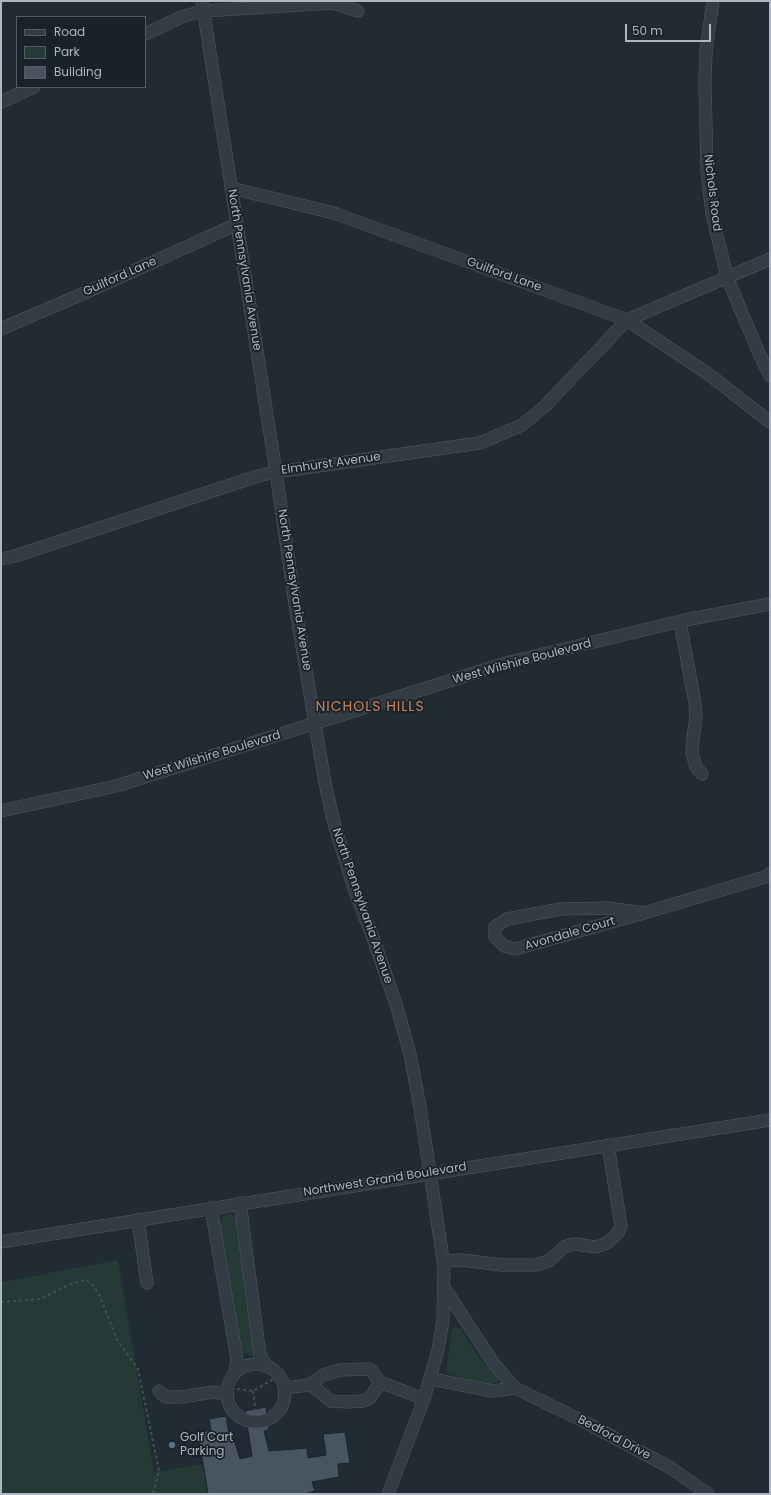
<!DOCTYPE html>
<html>
<head>
<meta charset="utf-8">
<style>
  body { margin:0 }
  #map { position:relative; width:771px; height:1495px; overflow:hidden; background:#202b34; font-family:Poppins,sans-serif }
  canvas { display:block }
  .frame { position:absolute; inset:0; border:2px solid #adb7c2; pointer-events:none }
  .legend { position:absolute; left:16px; top:16px; width:130px; height:72px; box-sizing:border-box; background:#192129; border:1px solid #545d66; margin:0; padding:5px 7px; list-style:none; font-size:12px; color:#adb7c2 }
  .legend li { display:flex; align-items:center; gap:8px; height:20px }
  .legend b { width:20px; border:1px solid #545d66 }
  .scale { position:absolute; left:625px; top:24px; width:86px; height:18px; box-sizing:border-box; border:2px solid #adb7c2; border-top:0; padding-left:5px; font-size:12px; line-height:14px; white-space:nowrap; color:#adb7c2; -webkit-text-stroke:3px #192129; paint-order:stroke }
</style>
</head>
<body>
<div id="map">
<canvas width="771" height="1495"></canvas>
<div class="frame"></div>
<ul class="legend">
<li><b style="height:5px;background:#333c45"></b>Road</li>
<li><b style="height:11px;background:#253937"></b>Park</li>
<li><b style="height:11px;background:#485560"></b>Building</li>
</ul>
<div class="scale">50 m</div>
</div>
<script>
const c = document.querySelector('canvas').getContext('2d');
c.lineJoin = 'round';
function fill(path, color) {
  c.fillStyle = color;
  c.fill(path, 'evenodd');
}
function poly(rows) {
  const path = new Path2D();
  for (const r of rows) {
    if (r.length === 3) {
      path.moveTo(r[0] + r[2], r[1]);
      path.arc(r[0], r[1], r[2], 0, 2 * Math.PI);
      continue;
    }
    path.moveTo(r[0], r[1]);
    for (let i = 2; i < r.length; i += 2) path.lineTo(r[i], r[i + 1]);
  }
  return path;
}
function trace(path, color, width, dash) {
  c.strokeStyle = color;
  c.lineWidth = width;
  c.lineCap = dash ? 'butt' : 'round';
  c.setLineDash(dash || []);
  c.stroke(path);
}
function label(font, color, halo, rows, align = 'center') {
  c.font = font + ' Poppins,sans-serif';
  c.lineWidth = 3.5;
  c.setLineDash([]);
  c.textBaseline = 'middle';
  c.strokeStyle = halo;
  c.fillStyle = color;
  for (const [text, x, y, turn = 0] of rows) {
    c.save();
    c.translate(x, y);
    c.rotate((+turn || 0) * Math.PI / 180);
    c.textAlign = isNaN(turn) ? turn : align;
    if (halo) c.strokeText(text, 0, 0);
    c.fillText(text, 0, 0);
    c.restore();
  }
}
const green = poly([
  [226,1214,231,1214,236,1219,255,1352,254,1355,251,1356,242,1353,240,1348,220,1225,222,1217],
  [118,1260,154,1472,204,1464,207,1494,1,1494,1,1282],
  [456,1327,462,1329,464,1335,482,1361,498,1378,498,1382,492,1385,451,1375,446,1371,452,1329]
]);
const building = poly([
  [266,1407,269,1430,264,1431,269,1451,307,1448,308,1458,326,1455,323,1434,345,1432,350,1463,338,1464,339,1477,312,1482,315,1491,307,1493,307,1494,208,1494,198,1433,211,1430,209,1419,226,1416,230,1440,234,1439,240,1459,252,1456,245,1411,266,1407]
]);
const path = poly([
  [1,1302,40,1299,71,1284,85,1280,92,1284,99,1294,117,1340,138,1369,159,1471,153,1494],
  [237,1389,253,1391,279,1376],
  [253,1391,257,1422]
]);
const minor = poly([
  [202,1,276,472,296,611,325,783,334,823,355,892,373,938,396,1004,410,1054,420,1107,444,1266,443,1320,438,1350,424,1399,388,1494],
  [713,1,706,51,705,83,707,171,712,214,727,277,758,351,770,376],
  [145,34,184,16,204,11,333,3,358,11],
  [1,102,34,87],
  [231,188,334,213,627,320,770,259],
  [1,329,87,292,237,224],
  [1,559,15,556,258,476,276,472,480,443,522,425,544,407,627,320,707,373,770,422],
  [680,622,695,703,696,717,693,739,692,753,696,767,702,774],
  [1,811,116,786,506,663,685,620,770,604],
  [644,913,608,908,561,909,507,919,495,927,495,937,504,946,515,949,644,913,765,877,770,873],
  [240,1203,260,1355,266,1366],
  [211,1208,237,1359,235,1373],
  [138,1220,147,1283],
  [1,1242,770,1120],
  [443,1261,461,1260,502,1265,535,1265,549,1261,564,1247,570,1245,576,1244,595,1247,607,1243,618,1233,621,1226,608,1145],
  [445,1289,494,1364,515,1388,587,1423,671,1468,708,1494],
  [256,1393,29],
  [431,1379,493,1391,515,1388],
  [309,1385,319,1391,330,1401,347,1402,363,1401,370,1398,380,1382],
  [284,1388,309,1385,323,1375,340,1370,370,1369,380,1382,424,1399],
  [159,1391,165,1397,181,1397,214,1392,227,1395]
]);
const markers = [
  [172,1445,4,"#5c6f8a"]
];
const streetNames = [
  ["Nichols Road",712,193,83],
  ["North Pennsylvania Avenue",244,270,81],
  ["Guilford Lane",504,275,20],
  ["Guilford Lane",120,277,-24],
  ["Elmhurst Avenue",331,464,-8],
  ["North Pennsylvania Avenue",294,590,81],
  ["West Wilshire Boulevard",522,662,-15],
  ["West Wilshire Boulevard",212,756,-17],
  ["North Pennsylvania Avenue",362,906,71],
  ["Avondale Court",570,934,-16],
  ["Northwest Grand Boulevard",385,1180,-9],
  ["Bedford Drive",614,1438,28]
];
const poiNames = [
  ["Golf Cart",180,1438],
  ["Parking",180,1452]
];
const quarterNames = [
  ["NICHOLS HILLS",370,707]
];
fill(green, '#253937');
fill(building, '#485560');
trace(building, '#1b232b', 1);
trace(minor, '#515a63', 13);
trace(path, '#415454', 2, [3, 3]);
trace(minor, '#333c45', 12);
for (const [x, y, r, color] of markers) {
  const dot = new Path2D();
  dot.arc(x, y, r, 0, 2 * Math.PI);
  c.fillStyle = color;
  c.fill(dot);
  trace(dot, '#192129', 1.5);
}
label('12px', '#adb7c2', '#192129', streetNames);
label('12px', '#adb7c2', '#192129', poiNames, 'left');
c.letterSpacing = '1px';
label('14px', '#cb835f', '#192129', quarterNames);
c.letterSpacing = '0px';
</script>
</body>
</html>
